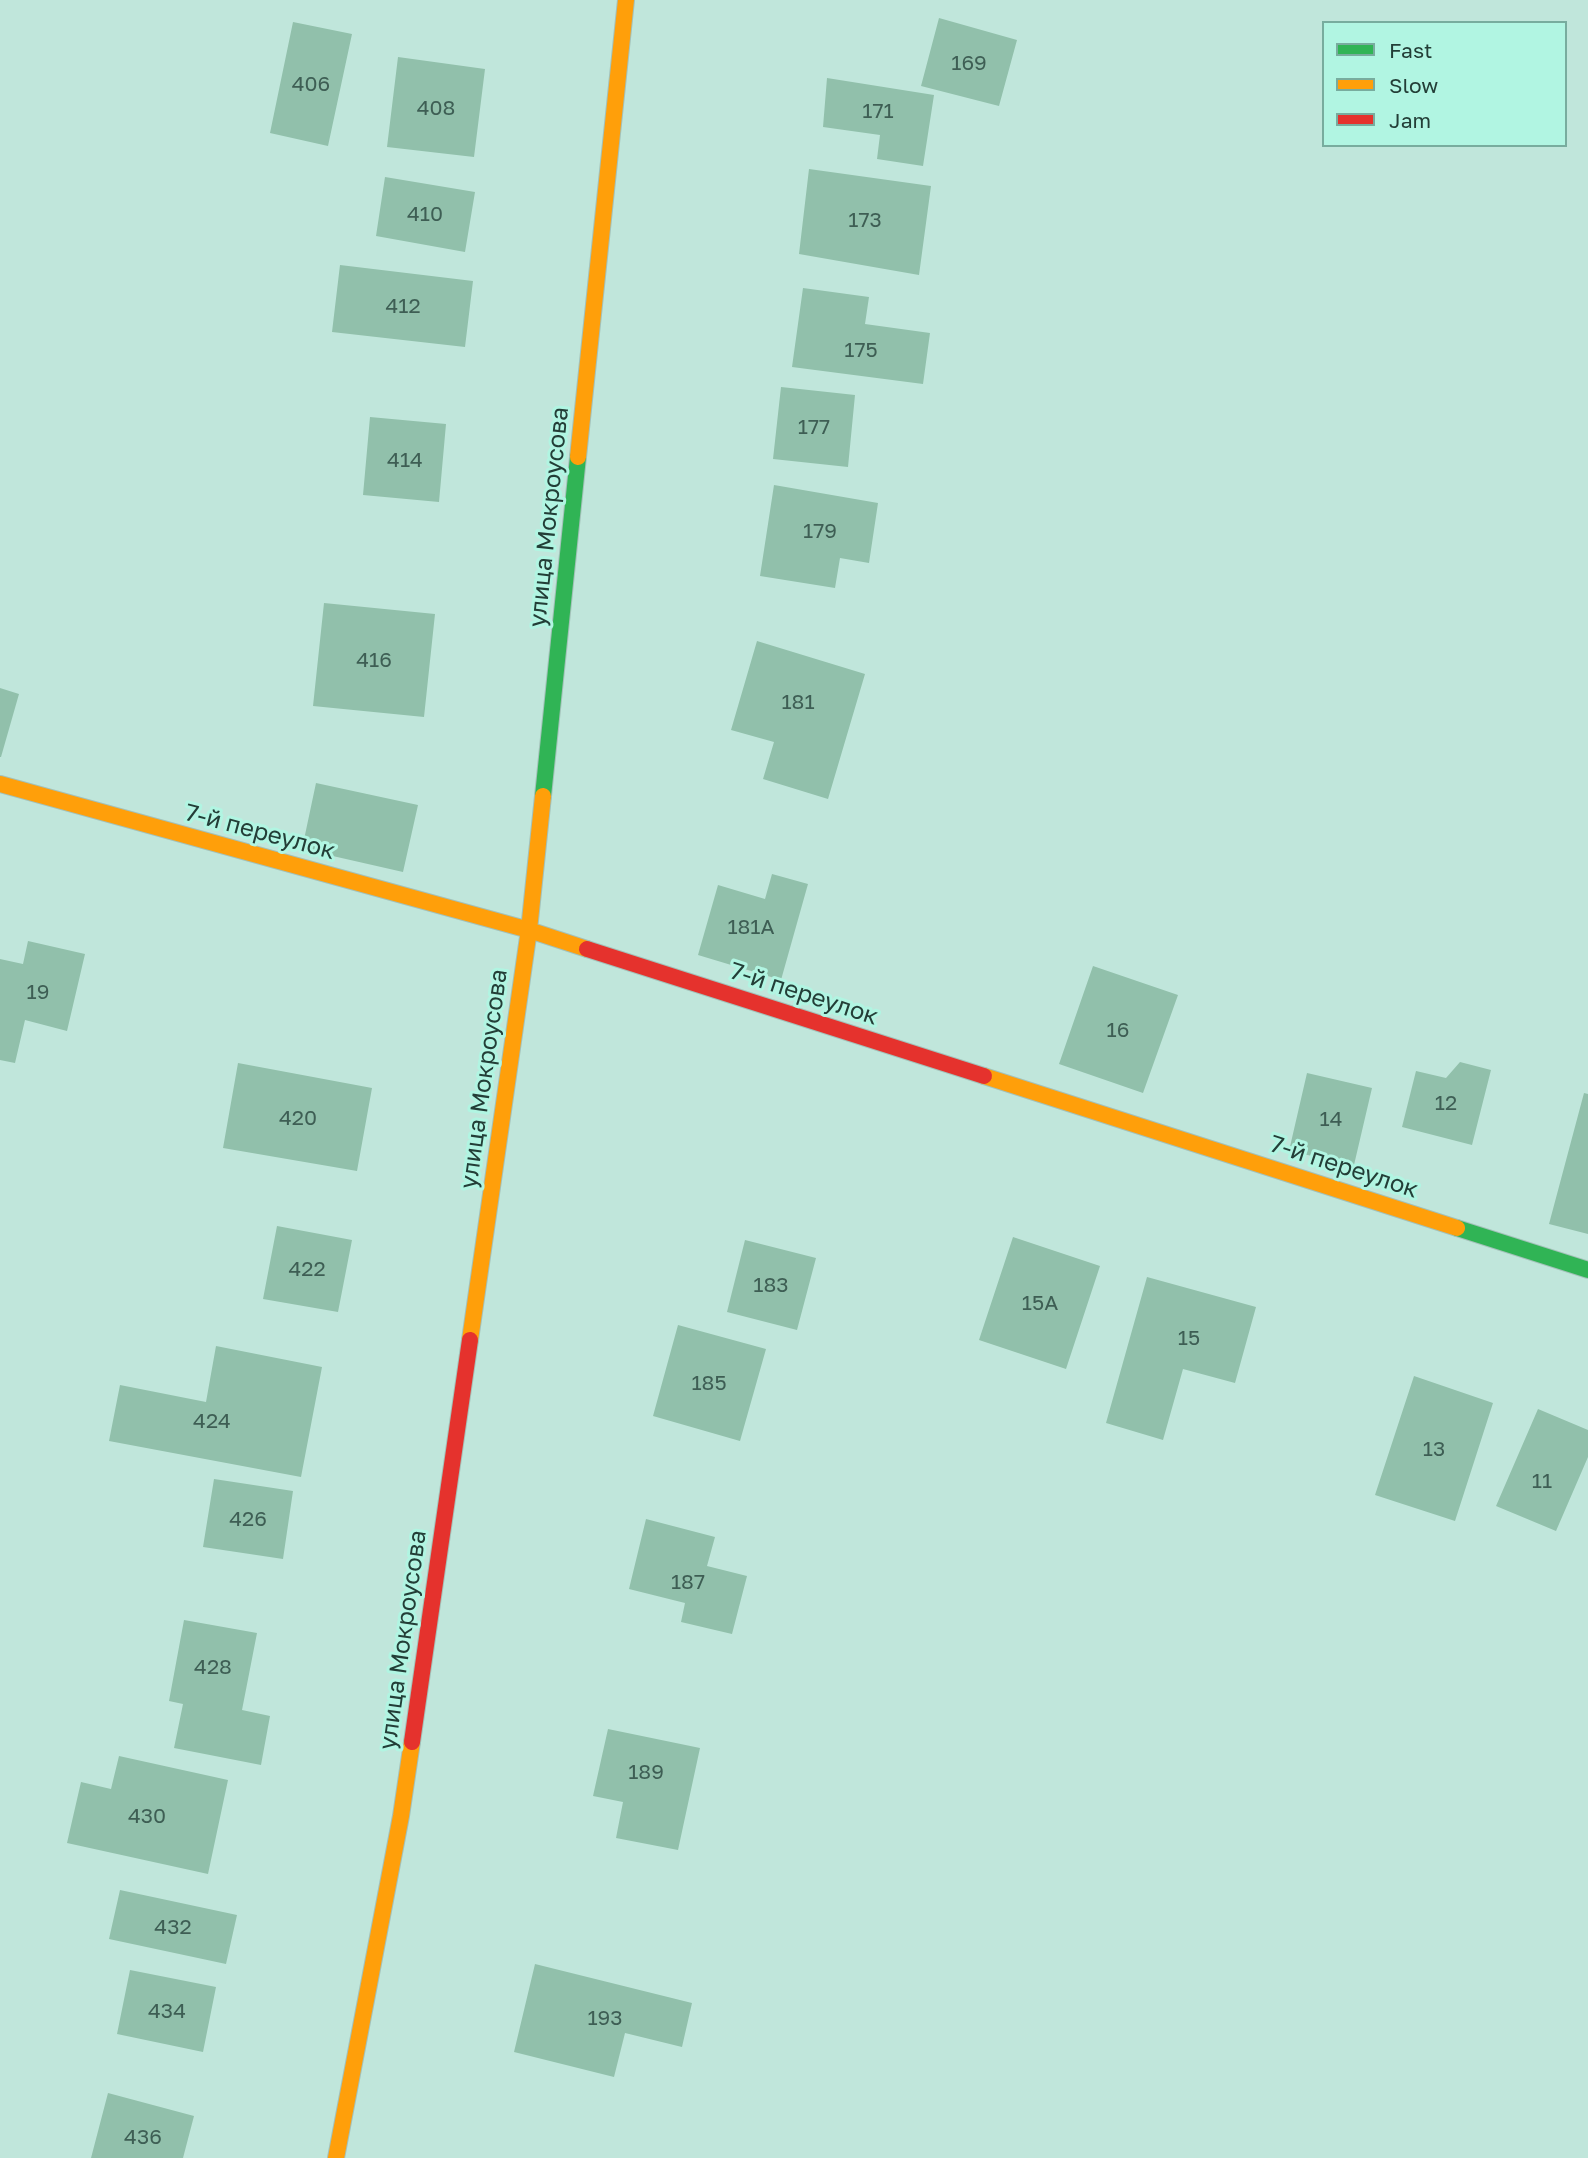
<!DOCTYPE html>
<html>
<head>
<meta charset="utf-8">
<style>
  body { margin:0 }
  #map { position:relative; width:1588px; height:2158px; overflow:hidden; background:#c0e6db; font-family:"Golos Text",sans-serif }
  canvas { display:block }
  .legend { position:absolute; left:1322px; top:21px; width:245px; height:126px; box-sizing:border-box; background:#b1f5e2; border:2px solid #78ac9e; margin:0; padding:9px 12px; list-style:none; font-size:21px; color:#233e37 }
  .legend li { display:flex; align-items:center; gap:14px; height:35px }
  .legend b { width:35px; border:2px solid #78ac9e }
</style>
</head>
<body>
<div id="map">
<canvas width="1588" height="2158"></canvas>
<ul class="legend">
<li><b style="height:9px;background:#30b455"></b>Fast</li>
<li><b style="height:9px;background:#ff9f0a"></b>Slow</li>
<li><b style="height:9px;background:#e5322d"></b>Jam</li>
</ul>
</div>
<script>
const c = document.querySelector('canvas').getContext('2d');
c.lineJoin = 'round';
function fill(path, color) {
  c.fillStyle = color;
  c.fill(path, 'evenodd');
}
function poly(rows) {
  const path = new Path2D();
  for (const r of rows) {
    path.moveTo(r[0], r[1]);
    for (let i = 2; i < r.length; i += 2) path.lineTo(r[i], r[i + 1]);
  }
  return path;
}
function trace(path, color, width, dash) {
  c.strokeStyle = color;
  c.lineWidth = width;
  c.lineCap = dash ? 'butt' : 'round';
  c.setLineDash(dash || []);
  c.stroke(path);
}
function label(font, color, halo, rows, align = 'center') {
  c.font = font + ' "Golos Text",sans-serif';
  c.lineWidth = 6;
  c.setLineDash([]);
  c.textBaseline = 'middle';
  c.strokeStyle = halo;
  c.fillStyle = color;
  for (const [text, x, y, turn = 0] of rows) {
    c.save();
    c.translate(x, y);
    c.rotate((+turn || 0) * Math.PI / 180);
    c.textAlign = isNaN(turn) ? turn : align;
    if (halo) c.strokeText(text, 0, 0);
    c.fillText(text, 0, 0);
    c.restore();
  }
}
const building = poly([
  [939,18,1017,40,999,106,921,86],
  [293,22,352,34,328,146,270,133],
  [398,57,485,69,474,157,387,147],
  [827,78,934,95,923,166,877,159,880,135,823,127],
  [809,169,931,186,919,275,799,254],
  [385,177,475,192,465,252,376,236],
  [340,265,473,281,465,347,332,332],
  [803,288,869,297,865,324,930,333,923,384,792,367],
  [781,387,855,395,848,467,773,459],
  [370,417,446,424,439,502,363,495],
  [774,485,878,503,869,563,840,558,835,588,760,576],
  [324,603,435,614,424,717,313,706],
  [757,641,865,674,828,799,763,779,774,742,731,730],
  [0,688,19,694,1,757,0,757],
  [316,783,418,805,403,872,302,849],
  [772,874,808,884,781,980,698,955,718,885,765,899],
  [28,941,85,954,67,1031,25,1020,15,1063,0,1060,0,959,23,964],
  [1093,966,1178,995,1143,1093,1059,1064],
  [1460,1062,1491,1070,1472,1145,1402,1127,1416,1071,1446,1078],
  [238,1063,372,1088,357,1171,223,1148],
  [1307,1073,1372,1088,1354,1165,1289,1151],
  [1584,1093,1588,1094,1588,1234,1549,1224],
  [277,1226,352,1240,338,1312,263,1299],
  [1013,1237,1100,1266,1066,1369,979,1340],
  [745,1240,816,1258,797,1330,727,1312],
  [1147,1277,1256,1307,1235,1383,1183,1369,1163,1440,1106,1423],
  [678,1325,766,1349,740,1441,653,1416],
  [216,1346,322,1367,301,1477,109,1441,120,1385,206,1402],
  [1414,1376,1493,1403,1455,1521,1375,1495],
  [1538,1409,1588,1430,1588,1457,1556,1531,1496,1506],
  [214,1479,293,1491,283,1559,203,1547],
  [646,1519,715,1537,707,1566,747,1576,732,1634,681,1622,685,1603,629,1589],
  [184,1620,257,1633,242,1710,270,1716,261,1765,174,1748,183,1704,169,1701],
  [608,1729,700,1748,678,1850,616,1838,623,1802,593,1796],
  [119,1756,228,1780,208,1874,67,1843,81,1782,111,1789],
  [120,1890,237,1915,226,1964,109,1939],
  [535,1964,692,2003,682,2047,625,2033,614,2077,514,2052],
  [130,1970,216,1987,203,2052,117,2034],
  [108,2093,194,2116,183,2158,91,2158]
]);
const fast = poly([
  [543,796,578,457],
  [1457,1228,1588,1270]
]);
const slow = poly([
  [578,457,626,0],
  [0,784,529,930,587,949],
  [984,1076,1457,1228],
  [470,1340,529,930,543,796],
  [336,2158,401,1816,412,1742]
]);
const jam = poly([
  [587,949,984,1076],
  [412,1742,470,1340]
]);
const numberNames = [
  ["169",969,63],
  ["406",311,84],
  ["408",436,108],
  ["171",878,111],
  ["410",425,214],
  ["173",865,220],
  ["412",403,306],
  ["175",861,350],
  ["177",814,427],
  ["414",405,460],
  ["179",820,531],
  ["416",374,660],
  ["181",798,702],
  ["181А",751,927],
  ["19",38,992],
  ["16",1118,1030],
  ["12",1446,1103],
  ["420",298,1118],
  ["14",1331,1119],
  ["422",307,1269],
  ["183",771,1285],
  ["15А",1040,1303],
  ["15",1189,1338],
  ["185",709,1383],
  ["424",212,1421],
  ["13",1434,1449],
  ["11",1542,1481],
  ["426",248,1519],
  ["187",688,1582],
  ["428",213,1667],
  ["189",646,1772],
  ["430",147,1816],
  ["432",173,1927],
  ["434",167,2011],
  ["193",605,2018],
  ["436",143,2137]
];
const streetNames = [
  ["улица Мокроусова",549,517,-84],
  ["7-й переулок",260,832,15],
  ["7-й переулок",804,994,18],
  ["улица Мокроусова",484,1079,-82],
  ["7-й переулок",1344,1167,18],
  ["улица Мокроусова",403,1640,-82]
];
fill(building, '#91c0ab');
trace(fast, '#a3c1b9', 18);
trace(slow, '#a3c1b9', 18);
trace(jam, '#a3c1b9', 18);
trace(fast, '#30b455', 16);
trace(slow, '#ff9f0a', 16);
trace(jam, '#e5322d', 16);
label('21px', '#3e5e54', null, numberNames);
label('24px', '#233e37', '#b1f5e2', streetNames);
</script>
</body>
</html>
